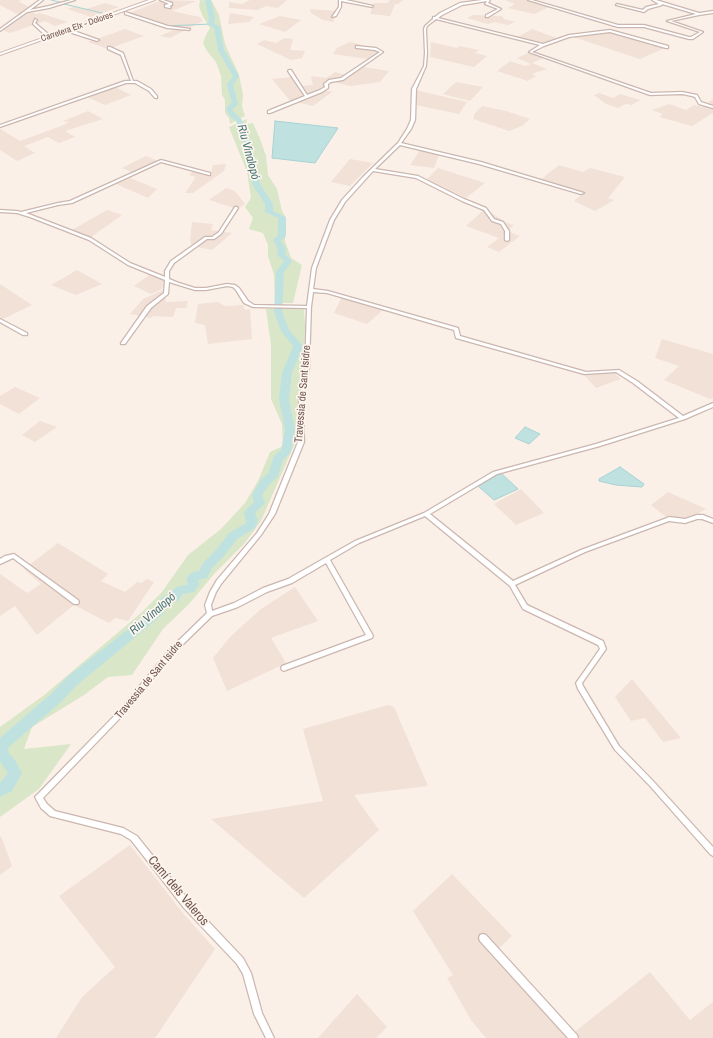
<!DOCTYPE html>
<html>
<head>
<meta charset="utf-8">
<style>
  body { margin:0 }
  canvas { display:block; background:#faf0e8 }
</style>
</head>
<body>
<canvas width="713" height="1038"></canvas>
<script>
const c = document.querySelector('canvas').getContext('2d');
c.lineJoin = 'round';
function fill(path, color) {
  c.fillStyle = color;
  c.fill(path, 'evenodd');
}
function poly(rows) {
  const path = new Path2D();
  for (const r of rows) {
    path.moveTo(r[0], r[1]);
    for (let i = 2; i < r.length; i += 2) path.lineTo(r[i], r[i + 1]);
  }
  return path;
}
function trace(path, color, width, dash) {
  c.strokeStyle = color;
  c.lineWidth = width;
  c.lineCap = dash ? 'butt' : 'round';
  c.setLineDash(dash || []);
  c.stroke(path);
}
function label(font, color, halo, rows, align = 'center') {
  c.font = font + ' "Archivo Narrow",sans-serif';
  c.lineWidth = 3.5;
  c.setLineDash([]);
  c.textBaseline = 'middle';
  c.strokeStyle = halo;
  c.fillStyle = color;
  for (const [text, x, y, turn = 0] of rows) {
    c.save();
    c.translate(x, y);
    c.rotate((+turn || 0) * Math.PI / 180);
    c.textAlign = isNaN(turn) ? turn : align;
    if (halo) c.strokeText(text, 0, 0);
    c.fillText(text, 0, 0);
    c.restore();
  }
}
const residential = poly([
  [0,0,22,0,18,1,29,7,19,15,0,5],
  [162,0,196,1,172,11,200,17,203,21,170,38,160,36,178,28,130,13],
  [250,0,287,0,278,8,266,6,258,10,229,8,229,2,242,4],
  [390,0,403,0,398,4,395,4,390,16,370,14,374,3,387,3],
  [505,0,526,0,549,7,534,14,508,8,515,4],
  [105,3,119,7,91,17,67,9,74,7,86,9],
  [310,9,337,11,333,22,323,20,311,13],
  [28,11,36,14,40,13,68,22,55,26,45,21,10,33,2,30],
  [230,13,254,17,249,22,228,24],
  [473,15,502,16,504,19,515,22,508,25,494,22,488,24,467,18],
  [280,16,301,20,285,32,259,24],
  [125,29,144,36,108,49,88,42],
  [532,29,559,39,543,44,518,37],
  [612,32,665,48,640,59,573,37,599,33],
  [285,38,293,39,290,50,305,51,302,58,291,60,257,44,264,40,276,43],
  [350,42,359,44,378,52,368,59,333,54,337,48],
  [431,42,457,48,459,46,479,50,475,53,487,56,474,67,430,57],
  [528,53,543,58,532,63,547,69,532,74,536,76,528,81,497,71,510,61,525,66,531,64,517,58],
  [364,67,389,71,380,82,351,86,336,83],
  [335,72,347,75,322,89,332,92,313,106,297,102,291,102,272,79,292,77,299,86,313,85,311,76,326,78],
  [456,82,483,87,470,101,443,94],
  [115,87,131,95,105,105,87,97],
  [415,90,467,102,459,114,416,105],
  [599,93,613,98,620,94,640,100,632,105,626,104,618,108,606,104,594,95],
  [713,99,713,113,692,126,659,117,663,114,652,110,669,104,686,110,694,105,702,107],
  [482,106,506,111,530,119,522,126,509,131,473,119,475,113],
  [88,111,103,119,65,131,75,137,59,143,48,137,24,146,35,153,17,161,0,150,0,129,20,141,64,125,69,122,63,121],
  [420,150,439,155,434,168,410,165],
  [146,156,158,161,134,173,122,168],
  [350,159,373,163,350,186,331,182],
  [226,164,224,171,193,193,185,193,196,177,189,175,194,170,211,173,213,165],
  [559,165,583,172,590,168,625,177,608,198,614,200,595,211,574,201,581,195,539,181],
  [438,168,485,183,466,198,427,179],
  [130,178,157,189,148,198,116,184],
  [226,188,235,191,245,204,237,209,209,200],
  [485,209,507,223,514,225,507,231,520,236,499,252,487,247,499,238,466,226],
  [107,210,122,215,91,237,72,230],
  [192,222,213,224,211,230,232,233,212,250,192,246,190,241],
  [77,270,102,284,76,295,51,285],
  [149,275,164,280,162,289,151,294,134,286],
  [0,284,32,305,3,319,0,317],
  [163,290,166,302,188,301,186,308,176,308,173,317,153,316,151,318,130,314,143,299],
  [342,297,384,309,367,324,334,313],
  [218,302,225,306,243,305,245,310,250,309,252,339,208,344,205,325,195,323,198,304],
  [662,339,713,354,713,398,710,399,664,380,679,366,655,358],
  [613,372,621,379,596,388,584,375],
  [15,387,40,398,19,414,0,404,0,396],
  [40,421,57,427,35,442,22,435],
  [521,489,544,513,516,525,494,504],
  [668,492,706,509,688,519,666,517,651,505],
  [58,543,108,574,101,581,125,592,137,582,141,583,147,579,154,582,128,621,115,618,109,623,74,605,37,635,15,606,0,616,0,574,27,593,41,584,24,569],
  [295,587,318,621,271,638,286,663,227,691,213,658,231,636,261,609],
  [632,679,681,738,663,742,645,718,631,721,615,697],
  [388,705,394,707,428,786,354,795,379,830,304,898,211,819,323,801,303,729],
  [1,836,12,866,0,875,0,837],
  [130,845,182,912,215,949,155,1038,56,1038,82,997,115,967,59,896],
  [452,874,512,936,495,952,566,1038,486,1038,471,1020,447,978,453,975,413,911],
  [650,972,690,1020,713,1002,713,1038,567,1038],
  [357,994,387,1027,376,1038,318,1038]
]);
const green = poly([
  [200,0,212,1,219,15,225,44,239,75,243,95,242,106,245,116,230,124,229,118,225,113,225,100,222,95,221,76,216,62,207,51,203,43,207,33,210,28,202,15,199,6],
  [247,119,246,124,253,123,260,139,266,156,268,175,277,189,282,211,286,218,285,241,291,258,302,265,293,303,275,303,274,275,268,256,268,245,263,233,249,229,253,218,245,207,251,198,247,172,229,127],
  [266,309,304,309,305,326,304,356,298,395,295,443,261,521,244,544,215,573,189,604,163,629,132,675,108,677,84,695,32,727,24,749,71,744,39,789,0,817,0,727,43,696,141,613,162,592,188,555,221,529,245,503,258,481,270,452,283,446,282,424,271,399,271,345]
]);
const water = poly([
  [275,121,338,128,315,163,272,158,275,121],
  [525,427,540,434,529,444,515,438,525,427],
  [620,467,644,484,642,487,616,485,599,481,599,479,620,467],
  [501,473,518,489,494,500,478,486,501,473]
]);
const stream = poly([
  [51,0,63,3],
  [64,4,102,13],
  [166,26,211,24]
]);
const river = poly([
  [205,0,211,0,215,18,214,23,220,27,224,50,239,76,233,85,238,104,232,110,242,120,253,153,260,184,273,204,273,211,286,217,286,236,281,241,286,249,285,254,292,261,284,272,282,312,289,330,303,346,292,373,289,399,295,430,291,452,283,460,278,476,270,484,262,495,265,503,255,513,258,520,255,528,237,539,224,556,212,568,207,578,198,580,200,584,194,592,183,594,178,601,170,604,162,615,77,685,61,702,9,747,8,752,15,760,22,773,12,791,0,797,0,783,8,773,0,762,0,738,51,694,67,677,154,609,162,597,170,594,176,587,187,585,188,583,186,579,188,576,193,572,199,571,203,563,216,550,229,533,246,523,244,512,254,502,252,495,262,478,268,474,274,456,281,450,285,430,279,399,282,373,293,346,281,331,274,312,276,272,284,261,277,255,278,249,273,240,278,235,278,218,265,212,265,204,252,184,247,153,236,121,231,117,226,110,228,106,232,103,227,85,233,76,218,50,214,28,208,24,209,18,205,0]
]);
const minor = poly([
  [40,0,43,0,30,10,49,6,71,0,75,0,49,8,27,12,0,31,0,29,40,0],
  [160,0,163,0,172,3,172,5,169,6,171,7,170,8,165,7,165,5,169,4,160,0],
  [339,0,346,0,373,6,372,7,341,1,341,7,336,16,332,17,339,7,339,0],
  [482,0,490,0,488,3,501,9,488,17,486,17,486,15,498,9,485,4,487,1,462,5,442,15,438,18,543,44,569,35,610,30,668,46,668,48,666,48,610,32,569,37,544,46,532,52,651,93,682,92,697,95,701,102,713,106,713,108,699,104,695,97,692,96,682,94,650,95,529,52,540,45,436,19,427,26,426,29,427,53,426,66,416,89,415,120,411,129,401,143,481,162,584,193,581,194,479,164,400,145,375,169,418,176,464,199,486,208,494,219,503,222,509,231,509,240,507,241,505,240,505,231,501,224,492,221,484,210,462,201,416,178,373,171,345,202,334,220,316,268,313,289,328,291,458,328,460,336,586,372,619,370,637,381,683,416,713,403,713,407,685,419,600,446,497,474,430,514,513,581,581,550,667,518,669,517,685,519,697,515,703,515,713,519,713,523,702,519,697,519,685,523,669,521,585,552,515,585,527,605,603,641,606,649,582,683,583,686,619,746,654,782,713,847,713,856,710,854,650,786,615,750,578,689,576,683,600,649,598,645,523,609,510,586,425,516,359,543,330,560,372,634,373,636,372,638,286,670,284,671,282,670,281,668,282,666,366,635,326,563,292,583,267,592,238,607,212,616,174,653,123,715,43,798,47,804,55,811,123,828,137,836,190,902,243,958,251,973,262,1013,274,1038,266,1038,254,1014,243,974,237,964,184,908,131,840,121,834,50,816,41,808,35,797,37,795,119,711,170,649,207,613,205,605,210,592,217,580,257,533,269,514,298,442,299,401,305,368,307,308,253,307,244,303,236,290,233,287,227,286,206,290,195,290,169,282,168,294,151,308,125,344,121,344,121,343,147,306,164,293,165,280,128,265,89,240,30,217,17,213,0,212,0,210,17,211,21,212,58,203,70,201,161,160,210,173,210,175,209,175,161,162,72,203,58,205,26,213,91,238,130,263,165,277,165,271,171,261,205,237,212,237,219,232,235,207,237,207,238,208,221,234,214,239,207,239,174,263,169,271,169,279,179,283,195,288,206,288,227,284,235,285,239,288,248,301,254,305,307,306,312,268,330,220,342,200,363,177,398,143,407,129,411,120,412,89,424,66,425,53,424,29,425,26,433,19,433,17,435,17,440,13,460,3,482,0],
  [313,292,327,293,454,330,456,338,584,374,616,372,633,383,679,418,596,444,493,472,424,513,355,541,288,579,263,588,234,603,212,611,211,605,216,592,221,584,261,535,275,514,304,442,303,401,309,368,311,307,313,292],
  [528,0,532,0,618,25,644,25,689,37,691,37,700,32,667,21,696,14,662,4,662,5,648,9,644,12,616,5,617,4,643,10,646,7,659,4,652,0,656,0,699,13,713,11,713,13,699,15,671,21,703,32,693,39,689,39,644,27,618,27,528,0],
  [125,12,168,26,190,29,189,30,167,28,125,14,125,12],
  [35,19,37,20,35,23,47,33,47,35,45,35,33,24,35,19],
  [72,31,74,31,99,40,97,41,72,33,72,31],
  [356,46,376,48,383,52,343,80,331,82,328,84,328,88,322,92,270,113,268,113,268,111,305,96,288,71,289,70,291,70,307,95,320,90,325,87,324,84,329,80,341,78,380,52,375,50,357,48,356,48,356,46],
  [108,47,110,47,123,53,133,81,137,81,151,89,157,96,157,98,155,98,149,91,135,83,126,83,0,127,0,125,125,81,131,81,121,55,108,49,108,47],
  [0,319,27,333,27,335,23,335,0,322,0,319],
  [14,554,78,600,79,602,78,604,74,604,13,558,0,564,0,559,5,556,14,554],
  [483,934,486,935,577,1035,578,1038,568,1038,480,941,479,938,480,935,483,934]
]);
const secondary = poly([
  [149,0,155,0,0,55,0,53,149,0]
]);
const farStreetnames = [
  ["Carretera Elx - Dolores",77,27,-19]
];
const streetNames = [
  ["Travessia de Sant Isidre",303,394,-85],
  ["Travessia de Sant Isidre",149,680,-50]
];
const waterNames = [
  ["Riu Vinalopó",248,152,75],
  ["Riu Vinalopó",153,614,-41]
];
const nearStreetnames = [
  ["Camí dels Valeros",178,891,50]
];
fill(residential, '#f1e1d7');
fill(green, '#d9e6c8');
fill(water, '#bfe2e1');
trace(water, '#a6d2d2', 1);
trace(stream, '#a6d2d2', 1);
fill(river, '#bfe2e1');
trace(minor, '#cbb7af', 2.5);
trace(secondary, '#cfb9b0', 2);
fill(minor, '#fff');
fill(secondary, '#fff');
label('9px', '#71564f', '#fdf5ee', farStreetnames);
label('11px', '#71564f', '#fdf5ee', streetNames);
label('italic 12px', '#447575', '#fdf5ee', waterNames);
label('13px', '#71564f', '#fdf5ee', nearStreetnames);
</script>
</body>
</html>
